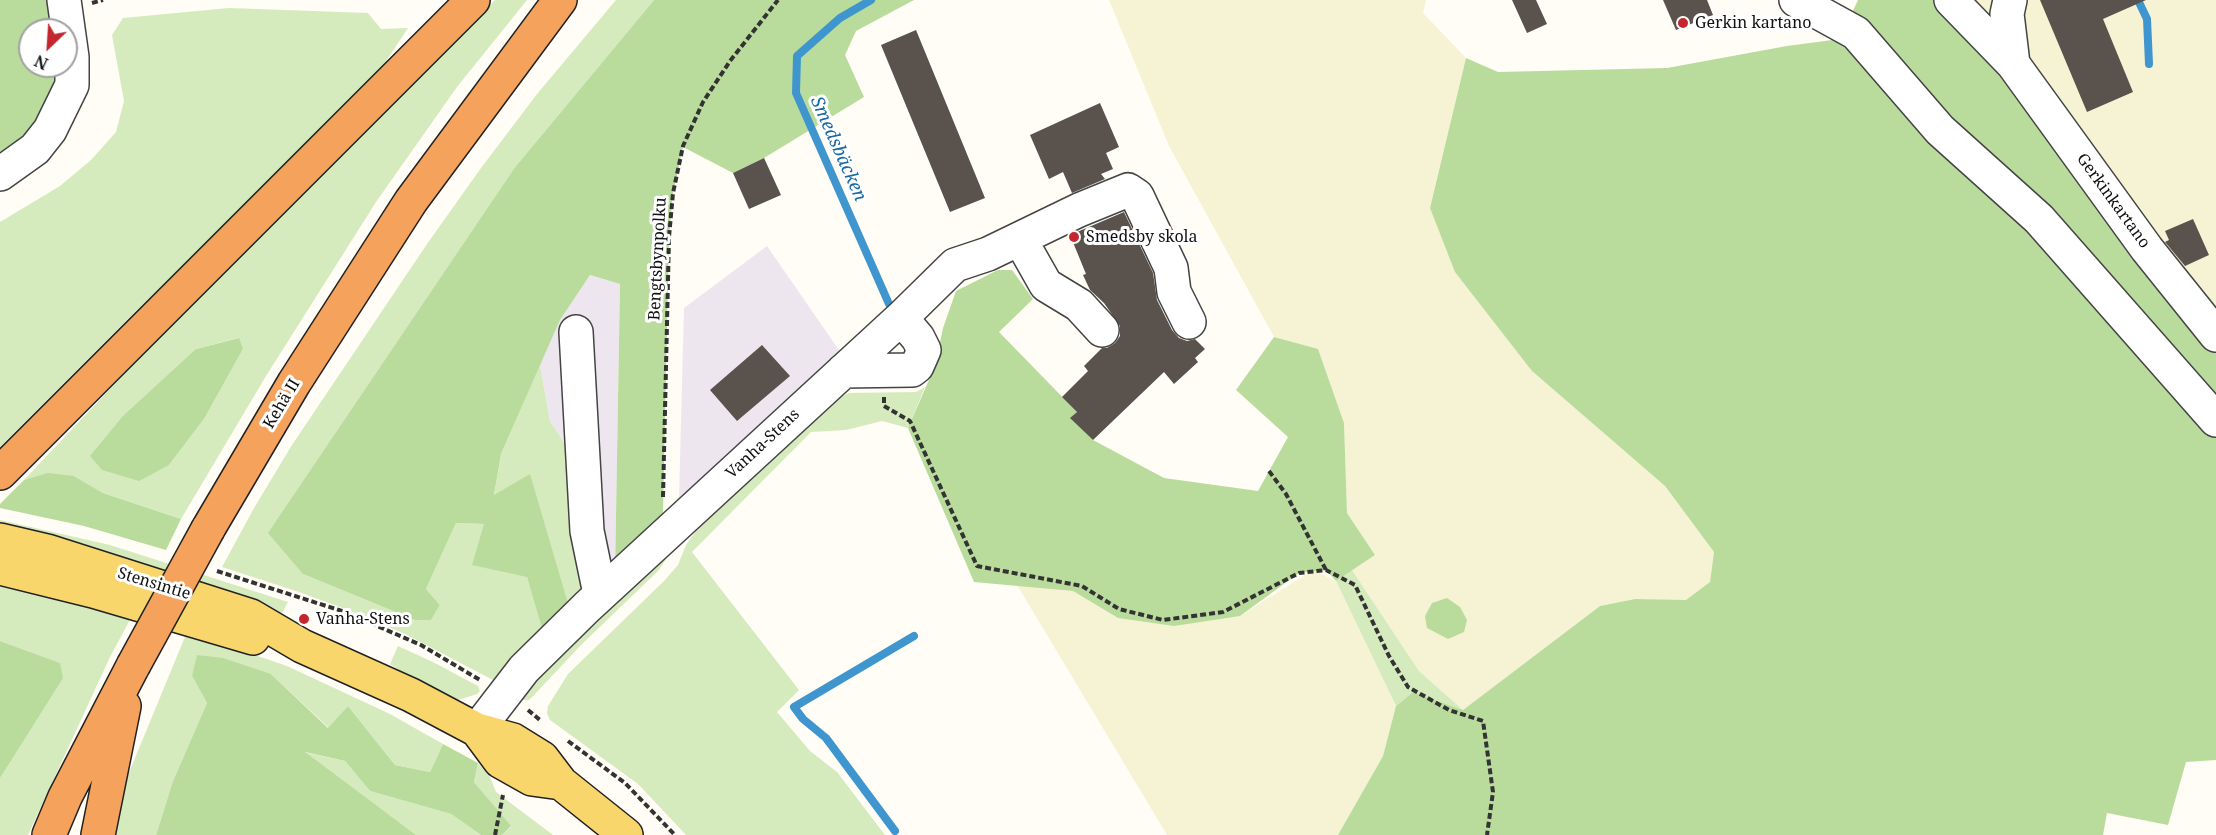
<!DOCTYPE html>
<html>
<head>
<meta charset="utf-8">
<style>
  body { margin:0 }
  #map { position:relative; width:2216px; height:835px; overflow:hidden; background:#fffdf5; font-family:"Noto Serif",serif }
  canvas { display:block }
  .north { position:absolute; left:18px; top:18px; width:60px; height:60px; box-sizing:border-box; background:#fff; border:2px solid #a0a0a0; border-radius:50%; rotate:205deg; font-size:16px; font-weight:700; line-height:24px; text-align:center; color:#111 }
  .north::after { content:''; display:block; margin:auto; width:21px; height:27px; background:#c4262e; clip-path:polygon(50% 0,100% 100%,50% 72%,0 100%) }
</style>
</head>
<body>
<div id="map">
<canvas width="2216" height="835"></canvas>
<div class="north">N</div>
</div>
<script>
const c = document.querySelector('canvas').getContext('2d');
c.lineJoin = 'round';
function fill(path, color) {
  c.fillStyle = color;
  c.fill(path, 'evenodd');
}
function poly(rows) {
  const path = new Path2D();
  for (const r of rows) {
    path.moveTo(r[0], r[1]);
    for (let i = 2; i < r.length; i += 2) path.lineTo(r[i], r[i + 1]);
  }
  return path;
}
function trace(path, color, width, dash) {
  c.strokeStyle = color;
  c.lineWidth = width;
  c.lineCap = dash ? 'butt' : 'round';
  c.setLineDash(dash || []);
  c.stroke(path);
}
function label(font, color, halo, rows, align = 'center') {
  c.font = font + ' "Noto Serif",serif';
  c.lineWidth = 6;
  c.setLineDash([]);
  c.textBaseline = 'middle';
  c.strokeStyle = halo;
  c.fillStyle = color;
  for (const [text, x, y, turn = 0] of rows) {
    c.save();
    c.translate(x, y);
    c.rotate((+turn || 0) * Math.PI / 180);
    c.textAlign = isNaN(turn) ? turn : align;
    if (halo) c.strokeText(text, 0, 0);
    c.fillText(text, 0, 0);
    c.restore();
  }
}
const industrial = poly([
  [767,246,841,353,679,498,684,308],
  [590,275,620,284,615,572,585,598,565,444,550,421,540,365,560,320]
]);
const farmland = poly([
  [1109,0,1426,0,1423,13,1466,58,1430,208,1532,371,1665,486,1714,552,1710,582,1686,601,1635,599,1600,606,1463,710,1419,671,1352,570,1375,555,1347,513,1344,423,1318,350,1274,337,1169,146],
  [1951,0,2216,0,2216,335],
  [1313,570,1336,581,1396,706,1383,756,1338,835,1167,835,1017,585,1073,591,1118,618,1240,616]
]);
const green = poly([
  [495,0,527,0,457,87,376,202,266,376,181,519,103,493,74,476,24,480,246,245],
  [238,338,243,349,204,419,169,465,196,349],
  [616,0,654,0,516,166,303,574,415,620,431,620,440,605,426,589,456,523,484,524,527,577,543,627,529,475,494,496,501,454,540,365,550,421,565,444,585,598,500,677,493,680,405,634,348,610,299,592,222,567,254,508,292,445,427,244,481,168,537,94],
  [229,8,368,13,381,29,408,28,375,78,133,314,0,447,0,222,60,186,91,160,116,132,124,101,112,35,123,18],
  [925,387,908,428,882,421,846,430,811,432,692,552,799,690,777,712,810,751,837,772,885,835,686,835,638,784,550,720,547,713,548,706,568,674,664,581,678,565,686,545,702,523,841,397,849,393,916,392],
  [0,520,110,545,288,602,282,613,0,533],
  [670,552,659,570,581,645,534,695,529,700,522,700,533,678],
  [1352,570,1419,671,1463,710,1413,692,1396,706,1336,581],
  [0,580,132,616,110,657,28,835,0,835,0,778,59,663,0,641],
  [187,632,287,666,390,714,443,744,430,772,395,765,348,706,329,728,271,674,192,676,207,703,173,781,156,835,112,835,128,775],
  [398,646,433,662,478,686,480,691,477,694,455,701,425,688,390,664],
  [303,752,345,761,370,791,451,814,481,835,416,835],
  [478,763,490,777,496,792,553,835,502,835,511,827,474,782]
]);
const forest = poly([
  [0,0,51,0,56,30,30,30,30,66,59,66,48,118,0,160],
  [654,0,914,0,856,31,845,55,864,97,764,158,733,173,683,147,673,193,669,237,663,513,615,572,620,284,590,275,560,320,501,454,494,495,530,474,569,607,542,628,527,577,472,565,484,524,456,523,426,589,440,605,431,620,415,620,303,574,268,533,516,166],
  [1858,0,1951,0,2216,335,2216,760,2186,762,2168,825,2107,813,2103,835,1338,835,1383,756,1396,706,1413,692,1463,710,1600,606,1635,599,1686,600,1710,582,1714,552,1665,486,1532,371,1455,272,1430,208,1466,58,1498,72,1667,68,1787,46,1840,39],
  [998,270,1012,270,1033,299,999,332,1077,412,1071,418,1093,440,1164,478,1258,491,1288,437,1236,390,1274,337,1318,349,1344,423,1347,513,1375,555,1336,581,1326,570,1299,573,1240,616,1174,626,1118,618,1073,591,974,582,908,428,935,366,943,328,956,291],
  [239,338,243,349,204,419,169,465,139,481,102,470,90,456,123,416,196,349],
  [48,473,74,476,103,493,181,519,166,550,84,526,0,508,0,504,24,480],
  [1447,598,1460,607,1467,620,1464,632,1448,639,1427,628,1425,616,1432,603],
  [0,641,60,663,63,678,0,778],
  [197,655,223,658,271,674,328,728,348,706,395,765,430,772,443,744,478,763,474,782,511,826,502,835,481,835,451,814,370,791,345,761,305,752,416,835,156,835,173,781,207,703,192,676]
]);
const stream = poly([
  [871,0,840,18,797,56,796,93,889,304],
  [2138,0,2147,19,2149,64],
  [895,831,826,738,803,719,794,707,914,636]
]);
const building = poly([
  [1512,0,1536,0,1547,24,1527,33],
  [1663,0,1707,0,1713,15,1676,30],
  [2040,0,2146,0,2103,19,2133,92,2087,112],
  [916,30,985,198,950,212,881,45],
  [1100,103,1119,147,1106,153,1113,169,1101,174,1105,179,1072,193,1063,172,1049,179,1030,135],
  [764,158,781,195,749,209,733,173],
  [1124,212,1153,273,1157,300,1172,330,1179,338,1187,341,1195,339,1205,349,1195,358,1198,362,1174,384,1164,372,1093,440,1070,418,1077,412,1062,397,1088,371,1084,366,1102,348,1107,348,1115,343,1120,336,1120,326,1104,303,1090,290,1083,275,1086,274,1070,235],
  [2193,219,2209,255,2185,266,2165,242,2169,240,2165,231],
  [762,345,790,376,737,421,710,390]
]);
const path = poly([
  [92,3,103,0],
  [884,397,884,406,910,421,977,566,1082,586,1119,609,1163,620,1223,612,1299,573,1326,570,1355,585,1389,656,1408,687,1449,710,1483,721,1493,792,1487,835],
  [1269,471,1286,494,1326,570],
  [663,497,669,237,673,193,683,146,703,102,730,61,778,0],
  [217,571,345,612,421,645,480,680],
  [528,710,540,720],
  [568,741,625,783,675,835],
  [495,835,503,795]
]);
const minor = poly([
  [1796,0,1856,33,1940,130,2039,219,2216,420],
  [1951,0,2013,64,2147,249,2216,335],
  [2010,0,2007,14,2013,64],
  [0,174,35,149,50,130,72,85,72,57,64,0],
  [1020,239,1046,285,1079,305,1102,330],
  [576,332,587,531,600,594],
  [843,371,912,370,917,366,924,350,918,338,901,318],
  [477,730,524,669,587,607,901,318,955,265,988,254,1079,210,1128,190,1137,196,1171,268,1174,292,1189,322]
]);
const major = poly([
  [0,540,47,551,251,616,302,646,411,695,477,730,513,740,542,758,561,783,626,835],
  [0,568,93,591,253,638],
  [477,730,500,761,532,779,561,783]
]);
const highway = poly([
  [0,473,473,0],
  [208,529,294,383,411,201,560,0],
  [49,835,65,797,133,666],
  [98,835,124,706]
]);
const highwayBridge = poly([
  [133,666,208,529]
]);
const markers = [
  [1683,23,6,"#c4262e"],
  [1074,237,6,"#c4262e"],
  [304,619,6,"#c4262e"]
];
const poiNames = [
  ["Gerkin kartano",1695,23],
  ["Smedsby skola",1086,237],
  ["Vanha-Stens",316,619]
];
const streetNames = [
  ["Gerkinkartano",2113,201,54],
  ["Bengtsbynpolku",658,259,-87],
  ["Kehä II",282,404,-59],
  ["Vanha-Stens",763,444,-43],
  ["Stensintie",154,584,17]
];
const waterNames = [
  ["Smedsbäcken",838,149,66]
];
fill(industrial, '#eee6ef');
fill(farmland, '#f6f3d4');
fill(green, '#d5ebbd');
fill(forest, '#b9dc9c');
trace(stream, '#3f96cf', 8);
fill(building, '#5a524d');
trace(minor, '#444', 36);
trace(major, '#222', 36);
trace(highway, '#222', 36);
trace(path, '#333', 4, [6, 3]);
trace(minor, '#fff', 33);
trace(major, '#f9d66b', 33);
trace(highway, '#f5a25d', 33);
trace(highwayBridge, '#222', 36, []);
trace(highwayBridge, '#f5a25d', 33);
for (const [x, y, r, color] of markers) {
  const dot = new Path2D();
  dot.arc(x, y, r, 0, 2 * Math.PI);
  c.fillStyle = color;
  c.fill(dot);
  trace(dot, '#fff', 2);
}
label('16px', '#111', '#fff', poiNames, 'left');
label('16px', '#111', '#fff', streetNames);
label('italic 18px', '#1768a6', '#fff', waterNames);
</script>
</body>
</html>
